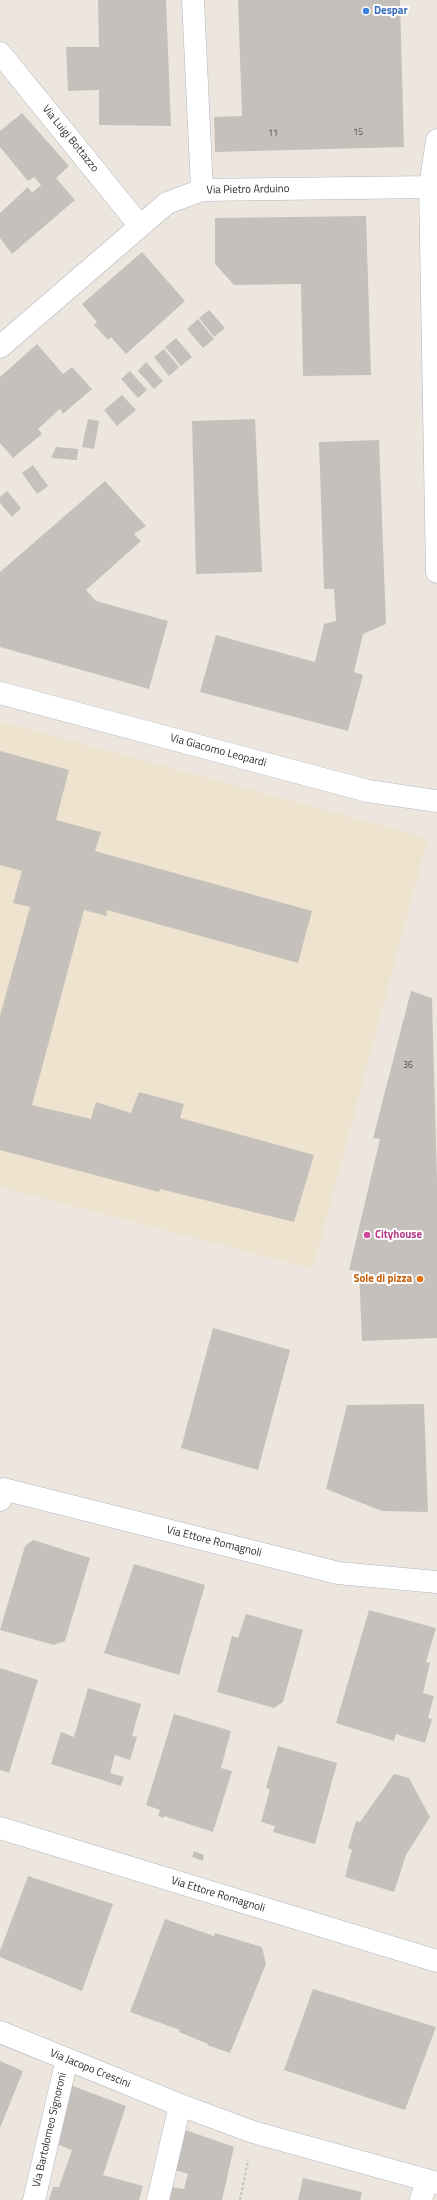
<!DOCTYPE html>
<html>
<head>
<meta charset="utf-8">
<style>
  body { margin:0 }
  canvas { display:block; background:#ede6de }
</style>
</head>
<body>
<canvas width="437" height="2200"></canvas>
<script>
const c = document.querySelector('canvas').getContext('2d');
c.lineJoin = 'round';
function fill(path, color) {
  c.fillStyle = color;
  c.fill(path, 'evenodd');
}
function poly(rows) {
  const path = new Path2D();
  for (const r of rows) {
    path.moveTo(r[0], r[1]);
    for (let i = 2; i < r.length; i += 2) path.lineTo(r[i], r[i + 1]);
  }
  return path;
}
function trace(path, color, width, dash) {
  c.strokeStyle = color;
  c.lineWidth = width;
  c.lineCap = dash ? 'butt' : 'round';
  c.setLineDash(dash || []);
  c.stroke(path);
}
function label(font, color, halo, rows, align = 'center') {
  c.font = font + ' "Titillium Web",sans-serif';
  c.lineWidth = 4;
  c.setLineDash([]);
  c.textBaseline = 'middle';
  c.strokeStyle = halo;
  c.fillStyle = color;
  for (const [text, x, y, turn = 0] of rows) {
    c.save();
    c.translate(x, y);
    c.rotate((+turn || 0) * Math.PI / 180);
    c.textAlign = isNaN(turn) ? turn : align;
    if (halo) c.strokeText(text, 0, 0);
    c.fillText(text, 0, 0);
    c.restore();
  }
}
const education = poly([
  [0,721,428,838,313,1269,0,1187]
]);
const building = poly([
  [98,0,166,0,171,126,99,125,99,90,68,91,66,47,99,47],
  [238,0,400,0,404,147,215,152,214,117,242,116],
  [22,113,69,166,56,178,75,200,12,254,0,238,0,213,28,187,32,193,41,185,34,177,28,181,0,147,0,131],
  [366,216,371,375,303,376,301,284,234,285,215,264,215,218],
  [142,252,185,301,126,354,111,337,108,340,94,325,97,322,82,304],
  [209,310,225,328,214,337,199,318],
  [198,319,214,339,203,348,187,329],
  [176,338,192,357,181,366,165,347],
  [37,344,63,374,72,367,92,389,63,414,60,409,38,429,42,434,13,458,0,443,0,377],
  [164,349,179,367,169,376,154,357],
  [146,362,163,381,154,389,138,371],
  [130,371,147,390,138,398,121,379],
  [122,395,136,410,117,426,104,410],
  [88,419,99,421,94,449,82,447],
  [255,419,262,572,196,574,192,421],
  [379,440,386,624,363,634,354,672,363,675,348,731,200,692,216,635,315,662,324,624,336,621,334,589,324,589,319,442],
  [56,447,78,449,77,460,51,458],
  [33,465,48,486,37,494,22,473],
  [105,481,146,526,134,534,141,541,86,590,96,601,168,621,149,689,0,647,0,572],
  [7,491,21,508,12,517,0,503,0,497],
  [0,751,69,770,56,820,101,832,95,851,312,911,298,963,107,910,106,916,84,910,32,1105,91,1119,96,1102,131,1113,139,1092,184,1104,180,1118,314,1155,294,1222,160,1189,159,1192,0,1150,0,1016,30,907,13,903,22,871,0,865],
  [411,991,432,998,437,1181,437,1338,362,1341,359,1271,349,1270,380,1139,373,1138],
  [213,1328,290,1350,258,1470,181,1448],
  [424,1404,428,1512,382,1511,326,1489,347,1405],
  [33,1540,90,1558,65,1641,54,1645,0,1630,25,1546],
  [134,1564,205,1585,179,1675,104,1653],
  [369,1610,436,1628,426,1662,430,1663,423,1693,434,1696,428,1718,432,1719,425,1743,396,1734,394,1741,336,1723],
  [246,1614,303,1630,283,1702,274,1708,217,1692,232,1636,238,1638],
  [0,1668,38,1680,9,1773,0,1770],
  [88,1688,141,1704,132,1736,137,1737,130,1760,115,1755,110,1773,124,1777,121,1786,51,1764,61,1732,74,1737],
  [174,1714,231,1731,221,1768,232,1771,213,1832,164,1816,163,1818,158,1816,160,1810,146,1805],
  [278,1746,337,1763,315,1844,273,1832,275,1826,261,1822,270,1789,266,1788],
  [394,1774,409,1778,430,1817,406,1855,394,1892,345,1877,352,1850,348,1848,356,1821,360,1822],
  [194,1851,204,1855,203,1861,192,1857],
  [28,1876,113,1904,82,1991,0,1957,0,1951],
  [165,1919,214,1936,215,1933,262,1947,266,1964,230,2053,207,2045,208,2044,179,2032,180,2030,130,2012],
  [313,1989,436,2027,405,2110,284,2070],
  [0,2061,23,2071,0,2128],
  [70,2085,126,2106,103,2175,143,2186,139,2200,49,2200,53,2187,59,2187,72,2150,51,2142],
  [177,2127,234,2147,222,2200,162,2200,165,2186,184,2189,188,2174,169,2168],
  [303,2178,362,2192,360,2200,298,2200]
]);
const path = poly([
  [240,2200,248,2160]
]);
const minor = poly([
  [193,0,202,190],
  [0,53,140,226],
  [437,140,430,187,437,572],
  [0,347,167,203,202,190,430,187],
  [0,693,368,791,437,801],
  [0,1500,3,1489,338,1573,437,1582],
  [0,1828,437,1961],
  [0,2032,180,2105,253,2132,437,2183],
  [34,2200,67,2059],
  [158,2200,180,2105],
  [421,2200,427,2180]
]);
const markers = [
  [366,11,4,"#3f7fe0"],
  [367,1235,4,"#d1479c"],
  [420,1279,4,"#e8710a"]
];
const numberNames = [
  ["15",358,133],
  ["11",273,134],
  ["36",408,1066]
];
const shopNames = [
  ["Despar",374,11]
];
const streetNames = [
  ["Via Luigi Bottazzo",70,139,51],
  ["Via Pietro Arduino",248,190,-1],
  ["Via Giacomo Leopardi",218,751,15],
  ["Via Ettore Romagnoli",214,1542,14],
  ["Via Ettore Romagnoli",218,1895,17],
  ["Via Jacopo Crescini",90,2069,22],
  ["Via Bartolomeo Signoroni",50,2130,-77]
];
const hotelNames = [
  ["Cityhouse",375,1235]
];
const foodNames = [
  ["Sole di pizza",412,1279]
];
fill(education, '#eee3ce');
fill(building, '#c5c0bb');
trace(minor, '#b1b5be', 23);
trace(path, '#c8c8c8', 2.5, [3, 2]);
trace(minor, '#fff', 22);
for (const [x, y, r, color] of markers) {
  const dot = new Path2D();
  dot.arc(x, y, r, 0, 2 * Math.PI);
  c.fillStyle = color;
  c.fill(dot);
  trace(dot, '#fff', 1.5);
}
label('9px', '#52504f', null, numberNames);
label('bold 11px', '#366cbe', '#fff', shopNames, 'left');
label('11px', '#2b2b2b', '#fff', streetNames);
label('bold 11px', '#b23c85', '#fff', hotelNames, 'left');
label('bold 11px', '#c56008', '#fff', foodNames, 'right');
</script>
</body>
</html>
